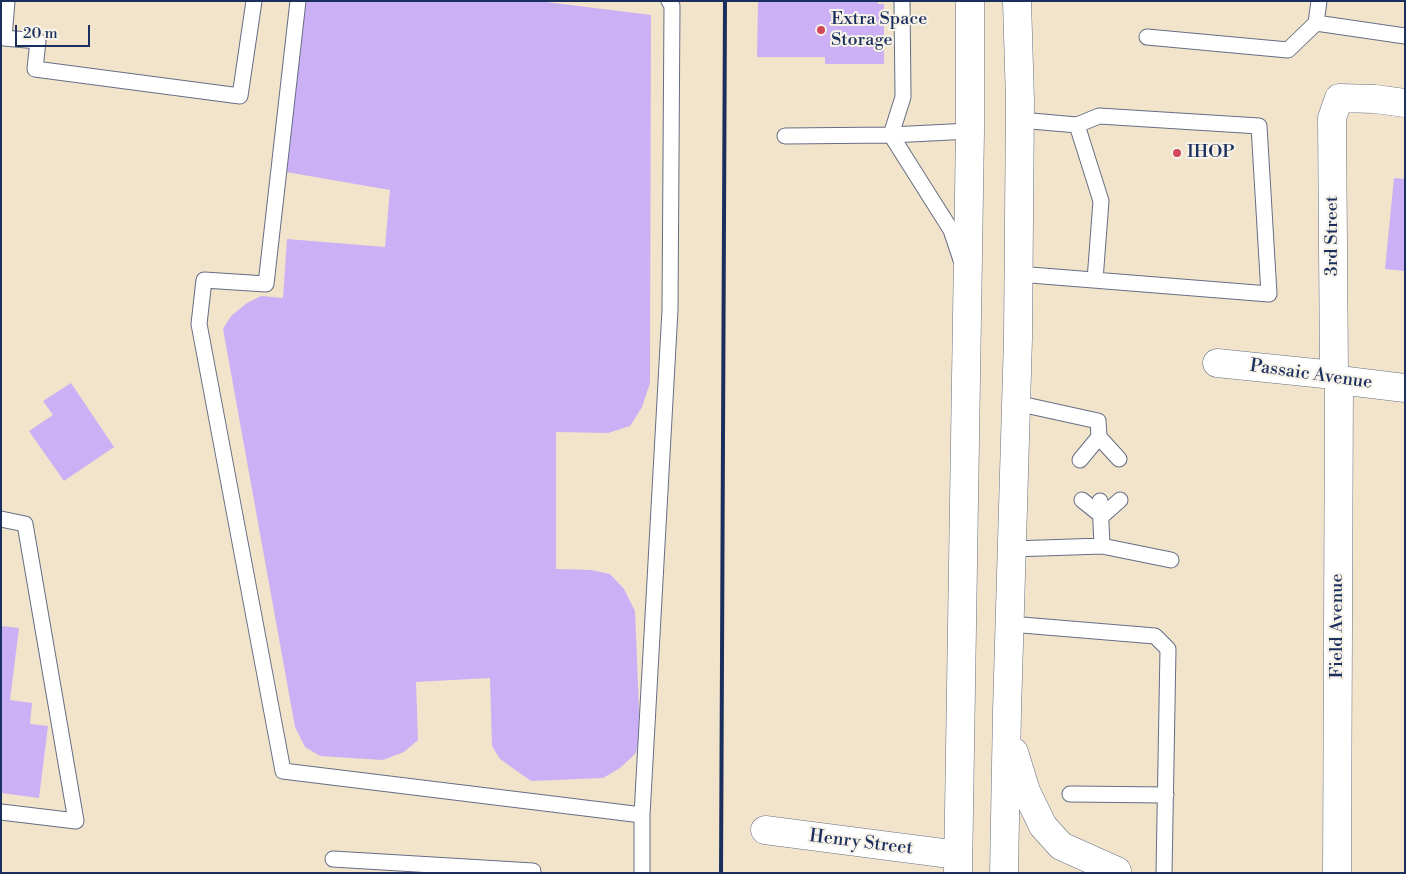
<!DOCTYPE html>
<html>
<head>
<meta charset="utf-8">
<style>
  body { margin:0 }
  #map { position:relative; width:1406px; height:874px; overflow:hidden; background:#f1e4ca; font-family:"Libre Bodoni",serif }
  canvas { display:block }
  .frame { position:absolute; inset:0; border:2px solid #1b2f5e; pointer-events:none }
  .scale { position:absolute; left:15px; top:25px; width:75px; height:22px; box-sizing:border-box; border:2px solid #1b2f5e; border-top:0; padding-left:6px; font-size:15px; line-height:18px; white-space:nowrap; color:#1b2f5e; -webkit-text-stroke:4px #f7f3e8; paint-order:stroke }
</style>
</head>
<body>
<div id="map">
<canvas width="1406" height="874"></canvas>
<div class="frame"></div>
<div class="scale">20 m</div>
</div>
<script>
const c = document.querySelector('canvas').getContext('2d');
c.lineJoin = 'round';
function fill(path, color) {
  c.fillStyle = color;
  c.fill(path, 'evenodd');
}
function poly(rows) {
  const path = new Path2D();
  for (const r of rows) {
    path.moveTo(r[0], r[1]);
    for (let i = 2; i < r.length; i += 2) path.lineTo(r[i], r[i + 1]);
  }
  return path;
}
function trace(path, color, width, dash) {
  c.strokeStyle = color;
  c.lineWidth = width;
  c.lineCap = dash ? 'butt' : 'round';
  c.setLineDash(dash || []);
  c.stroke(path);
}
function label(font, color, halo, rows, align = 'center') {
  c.font = font + ' "Libre Bodoni",serif';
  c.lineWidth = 4;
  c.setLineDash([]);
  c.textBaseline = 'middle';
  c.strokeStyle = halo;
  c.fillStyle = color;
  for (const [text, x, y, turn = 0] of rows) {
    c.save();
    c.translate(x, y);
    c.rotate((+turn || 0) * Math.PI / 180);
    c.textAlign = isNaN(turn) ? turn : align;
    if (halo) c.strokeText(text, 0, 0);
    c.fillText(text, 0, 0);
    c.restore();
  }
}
const building = poly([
  [305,1,538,1,651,15,650,383,642,407,630,426,608,433,556,432,556,569,591,570,610,574,624,589,635,611,640,734,636,753,620,768,603,778,531,781,500,759,492,746,490,678,416,682,418,740,404,752,383,760,320,756,305,747,295,727,223,329,231,316,247,303,261,296,283,298,287,239,385,247,390,190,286,172],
  [758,1,878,1,878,4,884,4,884,64,825,64,825,57,757,57],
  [1394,178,1405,179,1405,271,1385,269],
  [71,383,114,447,64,481,29,431,53,415,43,401],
  [1,626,19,628,10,700,32,703,30,724,48,726,39,798,1,793]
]);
const service = poly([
  [7,1,4,38,38,41,35,69,240,96,254,1],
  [298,1,266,284,204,280,199,324,283,771,642,815,670,310,672,6,669,1],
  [1319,1,1316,23,1405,36],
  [1147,37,1288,50,1316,23],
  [1077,125,1101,201,1095,280],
  [891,135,951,230,961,260],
  [891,135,903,97,902,1],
  [785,136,891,135,970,131],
  [1018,274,1269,294,1259,126,1099,116,1077,125,1020,120],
  [1016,403,1098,421,1099,437,1119,459],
  [1080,460,1099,437],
  [1082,500,1102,516],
  [1100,501,1102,546],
  [1102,516,1120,500],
  [1,519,25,524,76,821,1,812],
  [1012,549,1102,546,1171,560],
  [1010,624,1155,636,1168,649,1164,873],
  [1070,794,1166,795],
  [333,859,533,871,533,873],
  [642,873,642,815]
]);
const minor = poly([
  [1217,363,1334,375,1339,380,1405,388],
  [1334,375,1332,118,1339,98,1375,99,1405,103],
  [765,830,958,855],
  [1337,873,1339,380]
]);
const trunk = poly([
  [1014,752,1026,791,1043,826,1061,846,1117,871],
  [958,873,970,131,970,1],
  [1004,873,1007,711,1018,338,1020,101,1017,1]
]);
const rail = poly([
  [721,873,725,1]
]);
const markers = [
  [821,30,5,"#d1495b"],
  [1177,153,5,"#d1495b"]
];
const poiNames = [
  ["Extra Space",831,20],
  ["Storage",831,41],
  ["IHOP",1187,153]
];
const streetNames = [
  ["3rd Street",1333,236,-90],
  ["Passaic Avenue",1311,375,8],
  ["Field Avenue",1338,626,-90],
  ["Henry Street",861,843,7]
];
fill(building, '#cbb0f6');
trace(service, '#666e84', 17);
trace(minor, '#666e84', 29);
trace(trunk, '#666e84', 29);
trace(service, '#fff', 15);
trace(minor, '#fff', 28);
trace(trunk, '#fff', 28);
trace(rail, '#1b2f5e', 4);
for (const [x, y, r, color] of markers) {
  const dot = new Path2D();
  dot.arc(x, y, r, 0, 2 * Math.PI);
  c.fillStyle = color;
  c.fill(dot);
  trace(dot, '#f7f3e8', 2);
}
label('18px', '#1b2f5e', '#f7f3e8', poiNames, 'left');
label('18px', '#1b2f5e', '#f7f3e8', streetNames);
</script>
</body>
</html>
